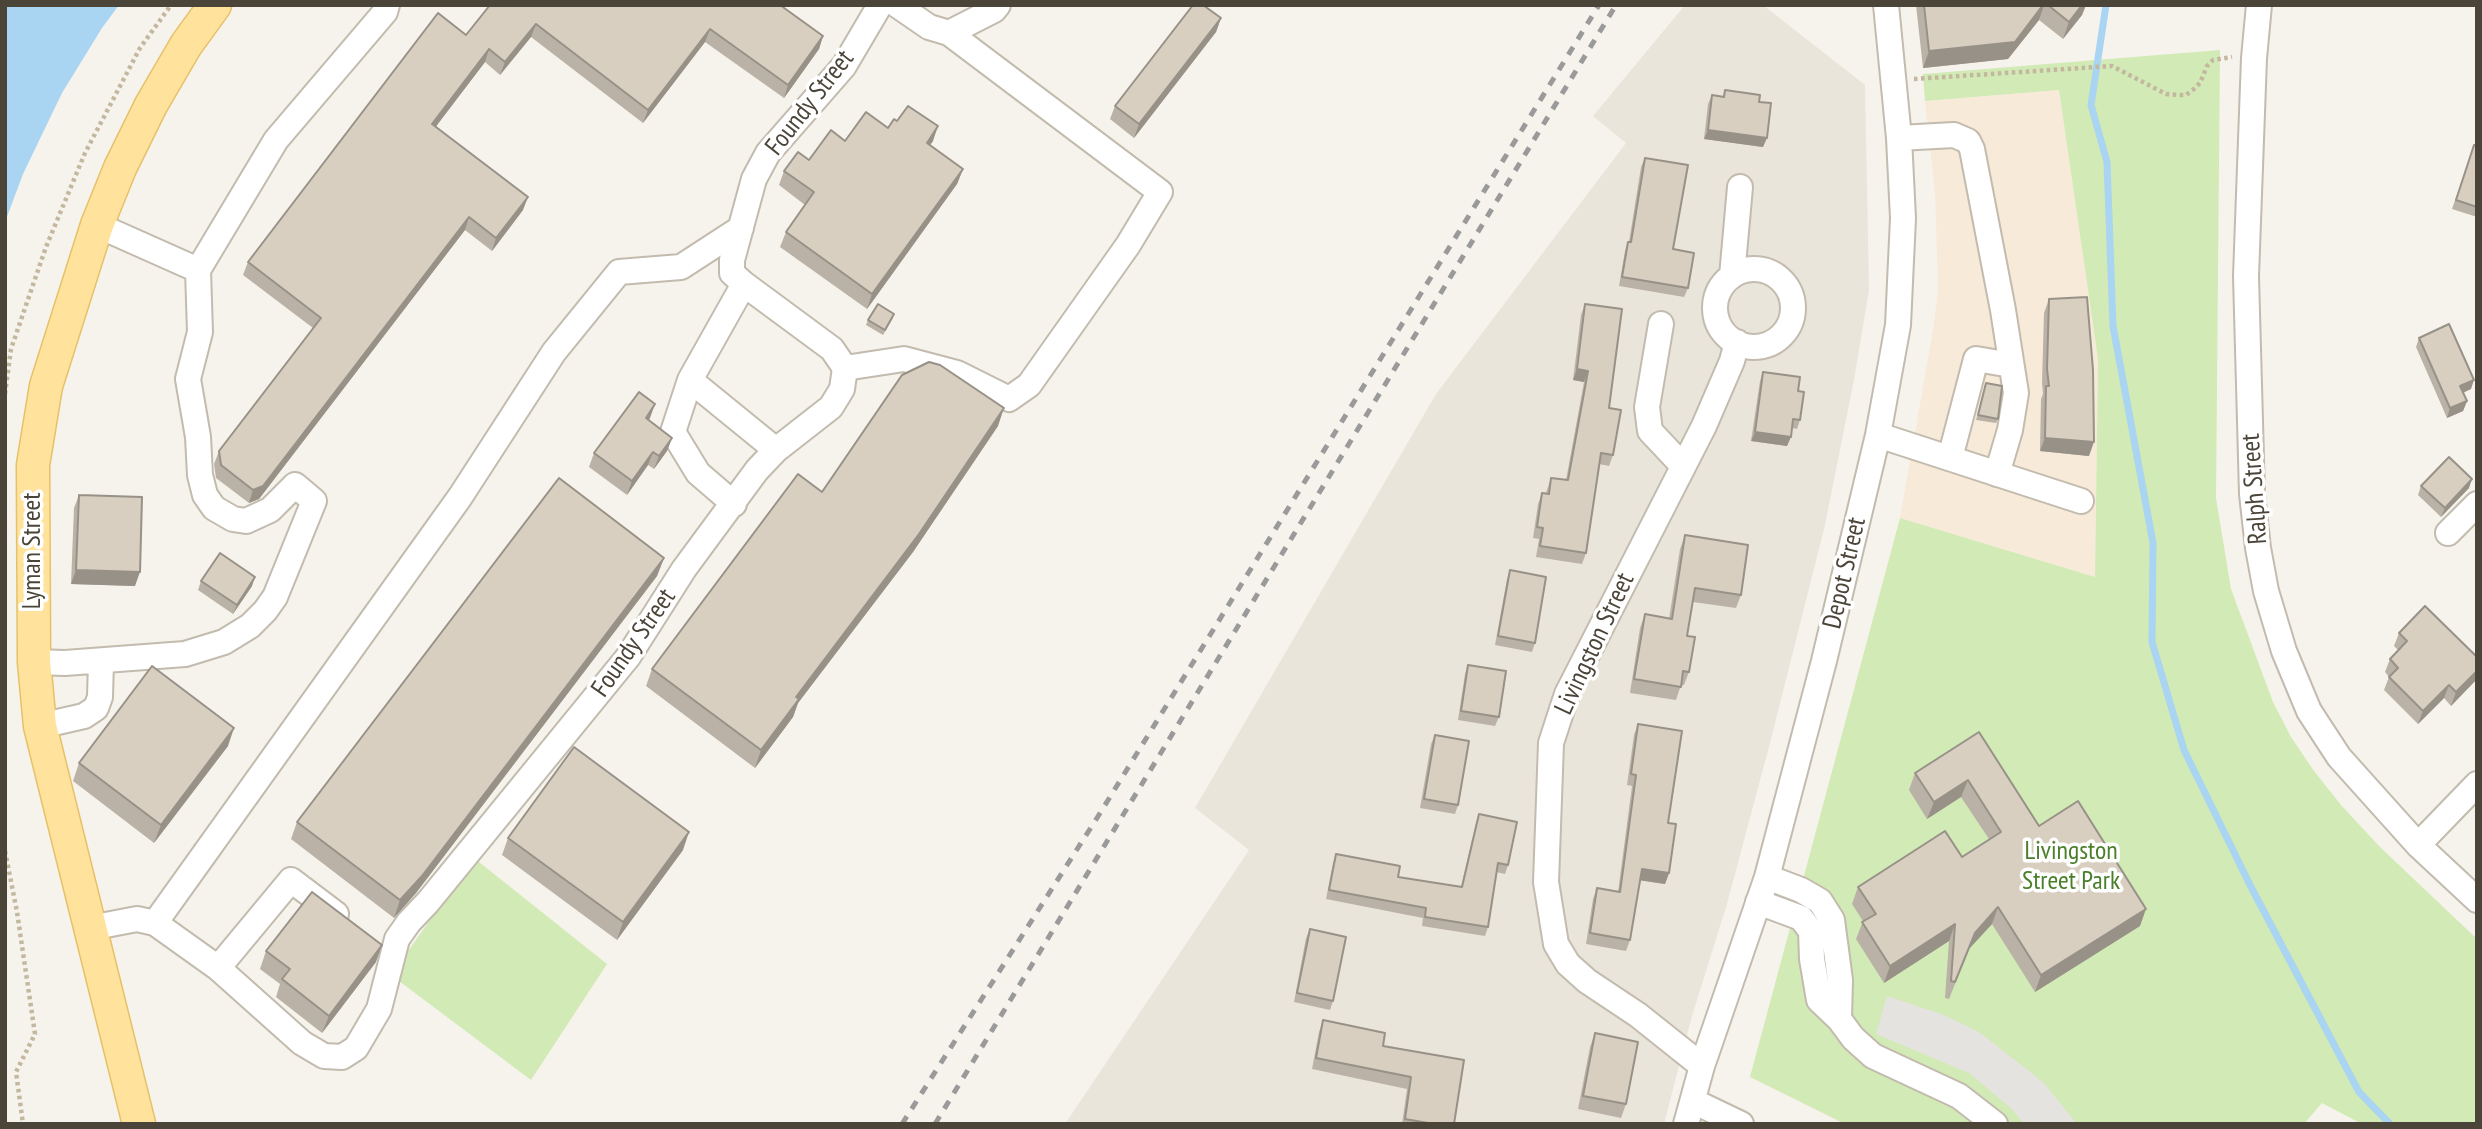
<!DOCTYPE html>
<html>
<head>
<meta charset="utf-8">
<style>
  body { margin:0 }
  #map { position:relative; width:2482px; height:1129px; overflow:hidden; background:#f6f3ec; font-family:"PT Sans Narrow",sans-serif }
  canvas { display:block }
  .frame { position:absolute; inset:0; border:7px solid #4b4439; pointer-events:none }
</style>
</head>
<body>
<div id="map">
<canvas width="2482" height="1129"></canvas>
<div class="frame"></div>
</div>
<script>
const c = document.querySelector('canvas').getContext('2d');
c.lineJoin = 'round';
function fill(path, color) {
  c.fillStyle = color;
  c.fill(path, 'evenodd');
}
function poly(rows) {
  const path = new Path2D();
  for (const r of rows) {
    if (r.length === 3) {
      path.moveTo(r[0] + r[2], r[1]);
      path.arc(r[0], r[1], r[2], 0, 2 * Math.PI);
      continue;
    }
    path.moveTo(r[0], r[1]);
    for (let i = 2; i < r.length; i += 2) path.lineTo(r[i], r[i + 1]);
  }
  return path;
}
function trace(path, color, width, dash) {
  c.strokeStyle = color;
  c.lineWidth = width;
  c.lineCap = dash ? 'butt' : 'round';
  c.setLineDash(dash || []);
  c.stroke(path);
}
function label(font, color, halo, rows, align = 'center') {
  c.font = font + ' "PT Sans Narrow",sans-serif';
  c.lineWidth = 7;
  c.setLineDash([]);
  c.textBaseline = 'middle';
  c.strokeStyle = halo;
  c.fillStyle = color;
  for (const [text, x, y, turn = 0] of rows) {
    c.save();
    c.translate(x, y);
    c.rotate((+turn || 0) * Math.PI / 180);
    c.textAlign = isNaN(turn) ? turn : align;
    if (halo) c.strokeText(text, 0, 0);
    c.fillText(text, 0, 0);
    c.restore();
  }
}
const residential = poly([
  [1685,5,1763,5,1865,85,1869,290,1854,380,1825,525,1770,743,1727,904,1692,1016,1664,1124,1065,1124,1249,850,1195,808,1436,394,1626,143,1593,116]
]);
const commercial = poly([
  [2059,90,2098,359,2095,577,1900,518,1934,324,1938,289,1935,192,1925,101]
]);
const green = poly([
  [2220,50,2216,498,2231,589,2273,702,2291,737,2314,771,2341,805,2379,846,2477,939,2477,1124,2362,1124,2322,1103,2304,1124,1845,1124,1750,1077,1900,518,2095,577,2098,359,2059,90,1925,101,1923,74],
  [474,858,607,964,531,1080,391,975]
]);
const parking = poly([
  [1887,996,1944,1015,1979,1032,2044,1083,2077,1124,2024,1124,2012,1109,1969,1073,1876,1034]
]);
const water = poly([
  [5,5,119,5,102,28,62,93,23,174,5,222]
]);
const stream = poly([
  [2106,5,2091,105,2107,162,2113,326,2153,543,2152,642,2184,750,2250,885,2359,1092,2390,1124]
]);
const path = poly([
  [1914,79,2112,66,2166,94,2179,95,2186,95,2194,89,2200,83,2207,66,2213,60,2232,57],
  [5,394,11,349,46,247,85,153,140,48,171,5],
  [5,851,17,912,35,1034,16,1072,23,1124]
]);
const minor = poly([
  [897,5,929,27,949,33,994,10,998,5],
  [2259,5,2254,58,2246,276,2252,494,2258,548,2266,591,2284,651,2309,711,2339,757,2418,845,2477,900],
  [1899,138,1954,135,1968,141,1972,149,2003,310,2016,393,2010,430,1997,474],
  [1754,308,39],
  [198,270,276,140,385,12,387,5],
  [1732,276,1740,187],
  [1661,324,1647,407,1650,431,1683,466],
  [845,368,904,359,957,373,1009,399,1029,385,1128,245,1160,192,949,33],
  [690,380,776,450],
  [1878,435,2081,501],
  [1950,458,1976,359,2011,365],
  [734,504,698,473,673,432,690,380,744,284],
  [2448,533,2477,504],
  [34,662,65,663,185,654,224,642,250,626,265,611,275,597,314,501,295,485,270,510,246,521,233,519,214,508,205,495,200,475,198,437,188,379,200,332,198,270,97,225],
  [40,726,84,716,96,708,100,697,101,661],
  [2418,845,2477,784],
  [1767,877,1801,890,1820,901,1832,920,1840,980,1839,1019],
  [1758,902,1801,918,1811,931,1812,959,1819,1000,1839,1019,1853,1038,1873,1056,1959,1096,1995,1124],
  [155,923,460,497,554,352,619,272,681,267,741,228],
  [90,928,137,919,155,923,218,968,302,1043,324,1056,342,1057,356,1048,379,1009,397,939,409,922,428,902,628,657,684,569,757,470,776,450,831,407,842,389,845,368,832,349,744,284,732,273,732,260,754,179,768,153,844,66,880,5],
  [218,968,291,880,336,914],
  [1702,1066,1638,1015,1587,981,1568,964,1556,944,1546,882,1551,743,1567,694,1704,426,1732,361,1737,342],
  [1693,1101,1741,1124],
  [1686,1124,1702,1066,1767,877,1824,661,1878,435,1898,325,1903,218,1899,138,1886,5]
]);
const major = poly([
  [139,1124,40,726,34,662,33,465,46,386,97,225,120,168,151,105,186,45,215,5]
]);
const rail = poly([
  [902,1124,1097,818,1599,5],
  [935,1124,1616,5]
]);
const wall = poly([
  [490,5,823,36,819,49,784,98,705,42,643,123,531,37,500,75,485,62,436,126,523,210,492,251,465,230,259,499,249,503,216,478,214,464,219,451,313,328,243,275,248,262,466,35],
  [1916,5,2086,5,2082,15,2063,39,2039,20,2008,59,1923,68],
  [1221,18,1216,32,1134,138,1110,119,1115,106],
  [1725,90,1759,102,1763,147,1704,139,1708,104,1712,95,1723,97],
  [888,128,933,141,930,145,963,169,957,184,867,309,780,247,786,232,805,205,779,185,784,171,809,160,845,141],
  [2474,145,2477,146,2477,217,2452,209],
  [1645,158,1673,249,1688,288,1684,297,1619,286,1625,251,1628,242,1629,242,1641,167],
  [2049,299,2089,456,2040,451,2041,399,2043,394,2042,383,2044,313],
  [1585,304,1609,408,1613,455,1609,466,1599,464,1586,553,1582,564,1536,557,1539,539,1533,538,1538,504,1542,493,1546,493,1551,478,1566,480,1584,382,1573,380,1581,315],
  [893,318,883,335,866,325,868,320],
  [2419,338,2471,389,2463,393,2467,401,2463,411,2447,418,2416,347],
  [1763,372,1798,391,1800,420,1797,429,1792,428,1787,446,1751,441,1760,381],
  [1986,383,1998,419,1996,423,1976,420],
  [650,418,649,420,672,438,667,451,654,469,648,465,627,495,589,467,594,453],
  [998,426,913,552,798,703,793,717,755,768,646,686,652,669,822,492],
  [2421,486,2469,488,2441,517,2418,495],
  [79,495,135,586,71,584,74,508],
  [1685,535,1741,595,1736,608,1693,602,1687,636,1689,672,1684,685,1681,685,1676,700,1630,693,1640,628,1645,614,1669,619,1680,549],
  [664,558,657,576,416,893,394,918,291,839,297,822],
  [1510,570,1535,643,1532,652,1495,645,1507,579],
  [201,581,252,586,233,614,198,590],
  [2399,633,2477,657,2477,679,2451,706,2444,698,2418,724,2384,690,2389,677,2385,672,2390,659,2398,650,2394,646],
  [1468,665,1499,717,1495,726,1458,720,1465,674],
  [1638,724,1668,823,1669,873,1665,884,1640,880,1630,940,1626,951,1586,944,1593,899,1597,888,1618,892,1632,786,1627,785,1634,735],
  [1979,732,2039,826,2140,926,2035,992,1992,924,1968,950,1949,999,1945,998,1949,941,1884,983,1856,939,1863,921,1852,904,1858,887,1962,857,1989,839,1961,797,1927,819,1909,790,1915,773],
  [1435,735,1458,805,1455,814,1420,808,1431,744],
  [228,746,154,843,73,781,79,763],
  [1479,814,1508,865,1505,874,1496,872,1488,927,1485,936,1422,926,1423,918,1326,899,1333,863,1336,854,1398,877,1461,887,1476,823],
  [508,838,683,850,617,940,502,855],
  [1310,929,1333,1001,1330,1010,1294,1002,1306,938],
  [266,951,376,962,322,1033,276,997,280,984,260,969],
  [1323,1020,1383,1046,1454,1124,1402,1124,1407,1089,1312,1069,1319,1032],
  [1595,1033,1626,1104,1621,1118,1578,1109,1590,1047]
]);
const shadedWall = poly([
  [2044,5,2039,20,2008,59,1923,68,1929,51],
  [2082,5,2086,5,2082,15,2063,39,2069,22],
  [1221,18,1216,32,1134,138,1139,124],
  [536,24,531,37,500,75,505,62],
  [710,29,705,42,643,123,648,110],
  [823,36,819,49,784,98,788,85],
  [489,49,485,62,428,137,432,124],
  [938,126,933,141,921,158,927,143],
  [1708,130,1767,138,1763,147,1704,139],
  [963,169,957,184,867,309,872,294],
  [528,197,523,210,492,251,496,238],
  [469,217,465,230,259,499,249,503,253,490],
  [1577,369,1588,371,1584,382,1573,380],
  [2474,380,2471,389,2457,395,2460,386],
  [2467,401,2463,411,2447,418,2450,408],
  [655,404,650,418,641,431,646,418],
  [1004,408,998,426,913,552,798,703,793,717,755,768,761,750,796,697],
  [1755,432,1791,437,1787,446,1751,441],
  [672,438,667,451,654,469,659,456],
  [2045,438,2094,442,2089,456,2040,451],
  [653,452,648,465,627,495,632,481],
  [2472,479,2469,488,2441,517,2445,508],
  [664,558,657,576,416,893,394,918,400,900],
  [76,570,140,572,135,586,71,584],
  [255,577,252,586,233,614,237,605],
  [2477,671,2477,679,2451,706,2456,692],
  [2449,685,2444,698,2418,724,2423,711],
  [234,728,228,746,154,843,161,825],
  [1968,780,1961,797,1927,819,1934,802],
  [689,832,683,850,617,940,623,922],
  [1642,869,1669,873,1665,884,1638,880],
  [1998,907,1992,924,1968,950,1949,999,1975,933],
  [2146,909,2140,926,2035,992,2041,975],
  [1955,924,1949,941,1884,983,1890,966],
  [382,945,376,962,322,1033,329,1016]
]);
const building = poly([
  [490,5,780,5,823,36,788,85,710,29,648,110,536,24,505,62,489,49,432,124,528,197,496,238,469,217,263,486,253,490,221,465,219,451,321,318,248,262,438,13,466,35,490,5],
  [1193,5,1203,5,1221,18,1139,124,1115,106,1193,5],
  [1924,5,2043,5,2015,42,1929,51,1924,5],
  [2048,5,2082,5,2069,22,2048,5],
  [1725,90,1760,95,1759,102,1771,103,1767,138,1708,130,1712,95,1724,97,1725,90],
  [908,106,938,126,927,143,963,169,872,294,786,232,814,192,784,171,798,152,809,160,831,130,845,141,866,112,888,128,894,119,897,121,908,106],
  [2474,145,2477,146,2477,207,2456,200,2474,145],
  [1645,158,1688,165,1673,249,1694,253,1688,288,1622,277,1628,242,1631,242,1645,158],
  [2087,297,2093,370,2094,442,2045,438,2046,386,2049,386,2047,369,2049,299,2087,297],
  [878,304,894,314,885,330,868,320,878,304],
  [1585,304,1622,309,1609,408,1621,410,1613,455,1601,453,1586,553,1540,546,1543,528,1537,527,1542,493,1549,494,1551,478,1568,480,1588,371,1577,369,1585,304],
  [2449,324,2474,380,2460,386,2467,401,2450,408,2419,338,2449,324],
  [929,362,940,365,1004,408,919,534,796,697,799,699,761,750,652,669,798,474,822,492,902,375,929,362],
  [1763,372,1800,377,1798,391,1804,392,1800,420,1793,419,1791,437,1755,432,1763,372],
  [1986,383,2002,386,1998,419,1978,415,1986,383],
  [639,392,655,404,646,418,672,438,659,456,653,452,632,481,594,453,639,392],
  [2449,457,2472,479,2445,508,2421,486,2449,457],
  [559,478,664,558,422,876,400,900,297,822,559,478],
  [79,495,142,497,140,572,76,570,79,495],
  [1685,535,1748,545,1741,595,1695,588,1687,636,1695,637,1689,672,1683,671,1681,687,1634,679,1645,614,1672,619,1685,535],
  [220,553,255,577,237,605,201,581,220,553],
  [1510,570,1546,577,1535,643,1498,636,1510,570],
  [2425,606,2477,657,2477,671,2456,692,2449,685,2423,711,2389,677,2398,668,2390,659,2407,641,2399,633,2425,606],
  [1468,665,1506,671,1499,717,1461,711,1468,665],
  [152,666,234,728,161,825,79,763,152,666],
  [1638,724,1682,731,1668,823,1676,824,1669,873,1642,869,1630,940,1590,933,1597,888,1620,892,1636,775,1631,774,1638,724],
  [1979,732,2039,826,2078,801,2146,909,2041,975,1998,907,1975,933,1955,982,1951,981,1955,924,1890,966,1862,922,1876,914,1858,887,1945,831,1962,857,2001,832,1968,780,1934,802,1915,773,1979,732],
  [1435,735,1469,741,1458,805,1424,799,1435,735],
  [574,747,689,832,623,922,508,838,574,747],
  [1479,814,1517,822,1508,865,1498,863,1488,927,1425,917,1426,908,1329,890,1336,854,1400,866,1398,877,1462,887,1479,814],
  [312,892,382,945,329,1016,282,979,290,969,266,951,312,892],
  [1310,929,1346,937,1333,1001,1297,993,1310,929],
  [1323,1020,1385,1033,1383,1046,1464,1060,1454,1124,1434,1124,1405,1119,1411,1077,1316,1058,1323,1020],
  [1595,1033,1638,1042,1626,1104,1583,1096,1595,1033]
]);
const streetNames = [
  ["Foundy Street",810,103,-52],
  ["Ralph Street",2255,489,-94],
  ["Lyman Street",33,551,-90],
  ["Depot Street",1845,573,-77],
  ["Foundy Street",634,643,-55],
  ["Livingston Street",1595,644,-65]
];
const parkNames = [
  ["Livingston",2071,852],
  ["Street Park",2071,882]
];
fill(residential, '#eae5da');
fill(commercial, '#f7ead8');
fill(green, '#d2eab5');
fill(parking, '#e5e3e0');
fill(water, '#a9d4f2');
trace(stream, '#a9d4f2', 7);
trace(minor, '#c2bbae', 28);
trace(major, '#e6c16a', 35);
trace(path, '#c4b79f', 4.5, [3.5, 3.5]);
trace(minor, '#fff', 24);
trace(major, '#ffe39c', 32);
trace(rail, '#9a9a9a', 5, [9, 9]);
fill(wall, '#bab2a6');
fill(shadedWall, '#979187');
fill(building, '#d8cfc1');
trace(building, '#979187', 2);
label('26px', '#4b4439', '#fff', streetNames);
label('26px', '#4a7f2a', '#fff', parkNames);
</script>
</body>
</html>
